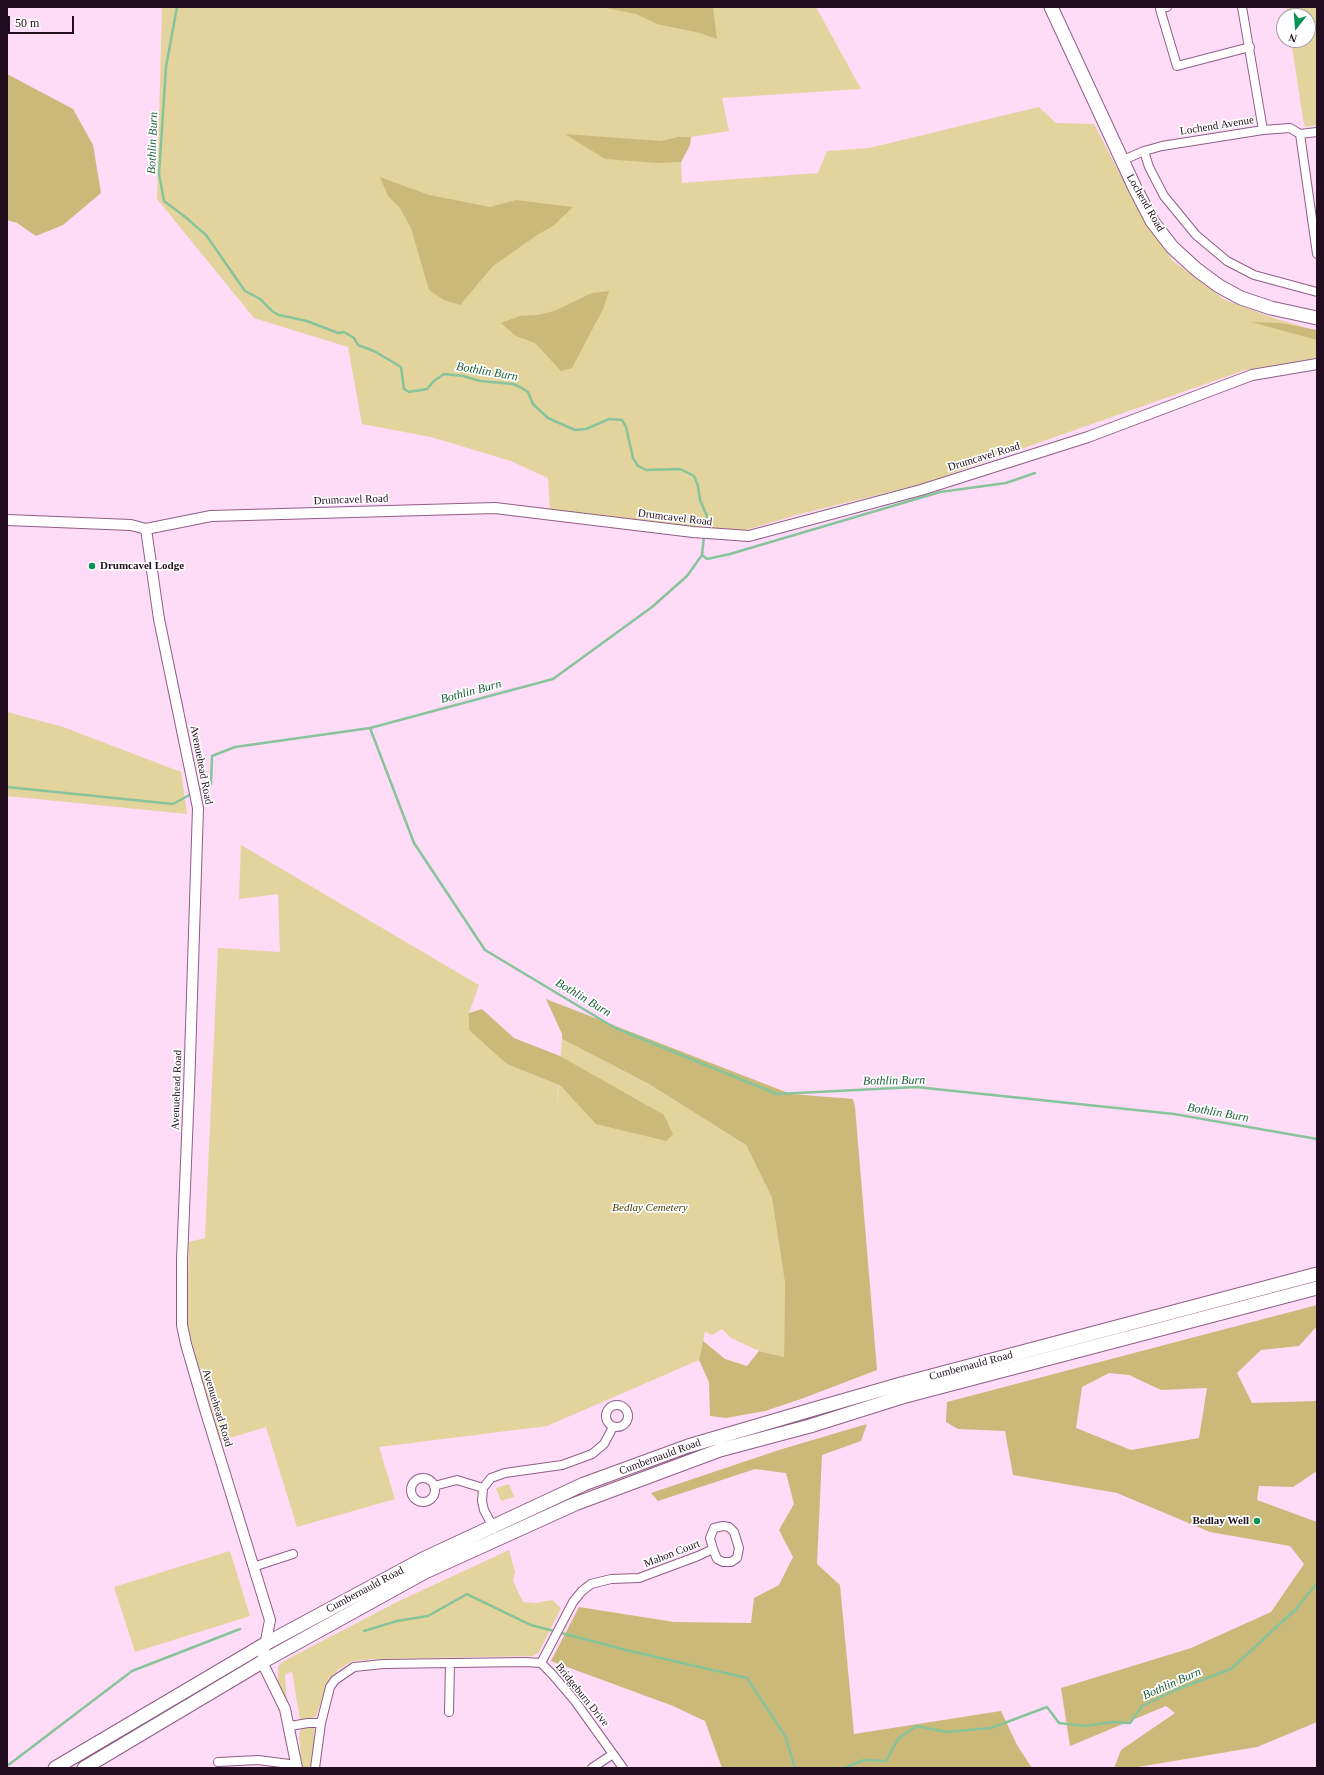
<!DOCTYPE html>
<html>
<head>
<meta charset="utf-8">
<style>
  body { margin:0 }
  #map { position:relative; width:1324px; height:1775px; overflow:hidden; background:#fedbf6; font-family:"Times New Roman",serif }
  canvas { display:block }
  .frame { position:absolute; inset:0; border:8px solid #210d1d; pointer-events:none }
  .north { position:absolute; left:1276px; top:8px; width:40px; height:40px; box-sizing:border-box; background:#fff; border:1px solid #a69ea5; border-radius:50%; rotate:197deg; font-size:11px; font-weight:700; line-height:16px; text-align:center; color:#210d1d }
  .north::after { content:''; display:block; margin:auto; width:14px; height:18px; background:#059353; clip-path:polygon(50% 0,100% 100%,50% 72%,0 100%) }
  .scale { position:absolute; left:8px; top:16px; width:66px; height:18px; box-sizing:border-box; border:2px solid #210d1d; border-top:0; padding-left:5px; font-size:12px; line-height:14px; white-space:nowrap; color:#210d1d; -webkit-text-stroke:3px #fff; paint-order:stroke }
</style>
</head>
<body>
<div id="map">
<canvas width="1324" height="1775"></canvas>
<div class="frame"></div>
<div class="north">N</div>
<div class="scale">50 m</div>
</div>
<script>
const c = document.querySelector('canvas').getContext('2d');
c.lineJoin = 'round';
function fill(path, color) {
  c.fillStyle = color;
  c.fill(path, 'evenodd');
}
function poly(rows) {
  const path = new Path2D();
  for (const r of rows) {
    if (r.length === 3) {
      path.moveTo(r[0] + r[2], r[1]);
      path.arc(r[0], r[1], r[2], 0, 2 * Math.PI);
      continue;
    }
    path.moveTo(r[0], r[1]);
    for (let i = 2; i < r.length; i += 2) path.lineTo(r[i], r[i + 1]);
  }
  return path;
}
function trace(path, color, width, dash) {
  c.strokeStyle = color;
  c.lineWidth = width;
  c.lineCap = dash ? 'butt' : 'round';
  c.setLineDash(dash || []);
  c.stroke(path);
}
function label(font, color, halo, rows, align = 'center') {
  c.font = font + ' "Times New Roman",serif';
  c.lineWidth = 3.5;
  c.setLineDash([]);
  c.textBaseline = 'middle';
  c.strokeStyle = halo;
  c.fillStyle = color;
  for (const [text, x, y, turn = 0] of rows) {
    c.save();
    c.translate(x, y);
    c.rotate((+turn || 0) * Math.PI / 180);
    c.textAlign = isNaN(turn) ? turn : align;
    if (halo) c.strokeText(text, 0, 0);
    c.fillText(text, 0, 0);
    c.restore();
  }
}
const green = poly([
  [162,7,816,7,861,89,722,98,729,131,691,137,681,162,682,183,818,173,827,151,869,148,1039,107,1056,123,1094,124,1123,180,1173,261,1225,300,1280,320,1317,331,1317,358,1245,370,922,484,800,514,746,530,684,527,550,510,548,478,511,461,431,437,362,424,348,347,254,318,157,199],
  [1287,7,1317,7,1317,125,1305,127,1303,119,1291,40,1308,40,1308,16,1288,16],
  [7,712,63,727,181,772,187,814,7,796],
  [241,845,479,985,469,1013,507,1064,558,1085,557,1109,562,1039,649,1084,746,1145,772,1198,785,1283,784,1357,759,1351,731,1338,722,1329,712,1335,705,1332,699,1360,547,1426,379,1447,395,1499,297,1527,266,1427,220,1441,194,1357,187,1327,189,1242,205,1238,218,948,280,952,278,894,239,899],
  [509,1484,514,1497,501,1501,496,1488],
  [509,1550,515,1572,513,1581,523,1602,536,1603,552,1600,561,1608,539,1652,533,1656,374,1659,353,1661,339,1669,329,1679,316,1716,309,1720,300,1720,292,1671,285,1675,287,1702,278,1685,278,1666,284,1661,399,1601],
  [230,1551,250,1616,135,1652,114,1587],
  [305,1726,313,1727,315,1730,311,1768,302,1768,299,1736,301,1728]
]);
const forest = poly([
  [601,7,713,7,717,39,700,33,657,24,636,14],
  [7,74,73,109,93,145,101,193,63,225,36,236,17,223,7,220],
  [565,134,661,141,678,137,691,137,690,145,681,162,658,163,605,159],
  [380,177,429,195,490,207,516,200,573,207,553,226,537,235,493,266,460,305,444,300,429,290,411,228,400,208,388,196],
  [609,291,604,307,572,368,561,371,535,343,516,336,501,323,520,316,537,315,554,311,592,293],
  [1251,322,1280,323,1317,330,1317,340],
  [546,999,791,1094,853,1099,855,1107,877,1370,801,1399,765,1411,726,1418,710,1416,709,1382,699,1360,703,1341,725,1359,747,1366,759,1351,784,1357,785,1283,772,1198,746,1145,649,1084,562,1039,562,1034],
  [482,1009,514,1038,560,1056,664,1115,673,1134,666,1141,596,1124,561,1086,507,1064,469,1030,469,1013],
  [1317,1305,1317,1326,1299,1346,1261,1350,1237,1373,1252,1403,1315,1401,1317,1399,1317,1471,1293,1487,1259,1486,1257,1500,1317,1522,1317,1722,1257,1747,1132,1768,1114,1768,1121,1750,1175,1713,1166,1706,1070,1746,1061,1688,1191,1648,1271,1612,1304,1564,1290,1546,1210,1532,1117,1493,1013,1475,1005,1431,958,1429,946,1422,947,1402],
  [1109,1373,1129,1375,1161,1390,1207,1388,1199,1438,1131,1450,1076,1428,1082,1387],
  [867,1424,861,1441,822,1455,817,1564,840,1585,854,1734,1001,1711,1017,1745,1032,1768,722,1768,705,1721,673,1706,551,1661,579,1607,674,1622,751,1623,754,1598,779,1585,793,1557,779,1530,794,1504,786,1473,755,1469,658,1501,651,1493,779,1450]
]);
const stream = poly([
  [177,7,166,67,159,174,164,201,184,216,206,235,245,291,260,299,272,311,279,315,307,321,338,333,344,332,354,338,358,345,374,351,401,367,404,389,409,392,427,389,434,381,444,374,463,376,480,381,513,384,520,387,528,392,533,404,548,418,575,430,586,429,609,419,622,420,626,427,633,458,638,466,646,470,680,469,694,476,698,486,700,500,707,516,705,531],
  [704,536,702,555,687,576,652,607,553,679,370,728,414,843,485,950,615,1028,777,1094,916,1087,1174,1114,1317,1139],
  [702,555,707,559,730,554,940,492,1006,483,1035,473],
  [7,787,173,804,193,793],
  [197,791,211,784,212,756,235,747,370,728],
  [364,1631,397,1621,428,1616,467,1594,531,1625,626,1650,747,1678,785,1736,795,1768],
  [7,1766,132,1671,240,1629],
  [844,1768,864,1760,886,1761,898,1739,916,1726,947,1732,991,1728,1047,1707,1059,1723,1084,1726,1113,1722,1130,1723,1142,1706,1175,1690,1231,1669,1296,1609,1317,1583]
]);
const minor = poly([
  [1167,7,1160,9,1177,66,1250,47],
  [1242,7,1263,130],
  [1300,134,1317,254],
  [1144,151,1149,167,1164,196,1196,235,1227,261,1254,275,1317,292],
  [1121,161,1144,151,1162,146,1263,130,1290,128,1300,134,1317,132],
  [617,1416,11],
  [423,1490,12],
  [434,1486,457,1480,483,1488],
  [494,1529,484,1510,482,1501,483,1488,491,1478,505,1473,562,1465,584,1457,592,1454,604,1444,613,1427],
  [253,1567,293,1554],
  [541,1663,573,1602,582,1591,591,1584,611,1579,639,1578,698,1556,713,1549,710,1538,714,1528,723,1526,729,1527,734,1532,739,1548,737,1558,731,1562,723,1562,717,1559,713,1549],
  [449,1712,450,1663],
  [290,1726,308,1723,321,1723],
  [218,1762,258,1760,297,1765],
  [315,1768,321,1723,330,1687,335,1680,354,1667,383,1664,525,1662,541,1663,552,1674,575,1701,623,1768],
  [592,1768,613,1754]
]);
const tertiary = poly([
  [7,520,131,525,146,529,211,516,495,508,693,532,749,536,921,490,1088,437,1252,375,1317,364],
  [146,529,159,619,198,808,189,1089,182,1260,182,1325,186,1344,204,1406,270,1620,262,1662,285,1709,297,1768]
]);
const primary = poly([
  [1051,7,1135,188,1152,221,1172,247,1196,269,1219,286,1241,298,1271,308,1317,318],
  [55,1768,265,1644,423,1559,584,1484,688,1446,821,1407,901,1384,1317,1274],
  [84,1768,262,1662,425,1572,575,1504,720,1450,810,1426,902,1397,1317,1288]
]);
const markers = [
  [92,566,4,"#059353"],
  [1257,1521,4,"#059353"]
];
const streetNames = [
  ["Lochend Avenue",1217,126,-9],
  ["Lochend Road",1145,203,60],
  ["Drumcavel Road",984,457,-17],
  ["Drumcavel Road",351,500,-2],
  ["Drumcavel Road",675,518,7],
  ["Avenuehead Road",201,765,79],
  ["Avenuehead Road",177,1090,-88],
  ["Cumbernauld Road",971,1366,-15],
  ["Avenuehead Road",217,1408,73],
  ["Cumbernauld Road",660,1457,-20],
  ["Mahon Court",672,1554,-21],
  ["Cumbernauld Road",365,1590,-28],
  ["Bridgeburn Drive",582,1695,51]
];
const poiNames = [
  ["Drumcavel Lodge",100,566],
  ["Bedlay Well",1249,1521,"right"]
];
const parkNames = [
  ["Bedlay Cemetery",650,1208]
];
const waterNames = [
  ["Bothlin Burn",153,143,-88],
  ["Bothlin Burn",487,372,10],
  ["Bothlin Burn",471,692,-15],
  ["Bothlin Burn",583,998,31],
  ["Bothlin Burn",894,1081,-1],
  ["Bothlin Burn",1218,1113,10],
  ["Bothlin Burn",1172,1684,-24]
];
fill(green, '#e3d49d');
fill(forest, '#cbb979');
trace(stream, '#87c49b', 2.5);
trace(minor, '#915d86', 10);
trace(tertiary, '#915d86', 12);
trace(primary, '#915d86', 15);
trace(minor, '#fff', 8);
trace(tertiary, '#fff', 10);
trace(primary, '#fff', 13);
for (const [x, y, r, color] of markers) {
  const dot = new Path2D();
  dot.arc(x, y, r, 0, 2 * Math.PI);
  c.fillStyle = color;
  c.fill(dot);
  trace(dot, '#fff', 1.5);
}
label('11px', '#210d1d', '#fff', streetNames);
label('bold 11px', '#210d1d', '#fff', poiNames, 'left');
label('italic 11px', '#463a04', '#fff', parkNames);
label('italic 12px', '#1a5e38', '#fff', waterNames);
</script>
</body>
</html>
